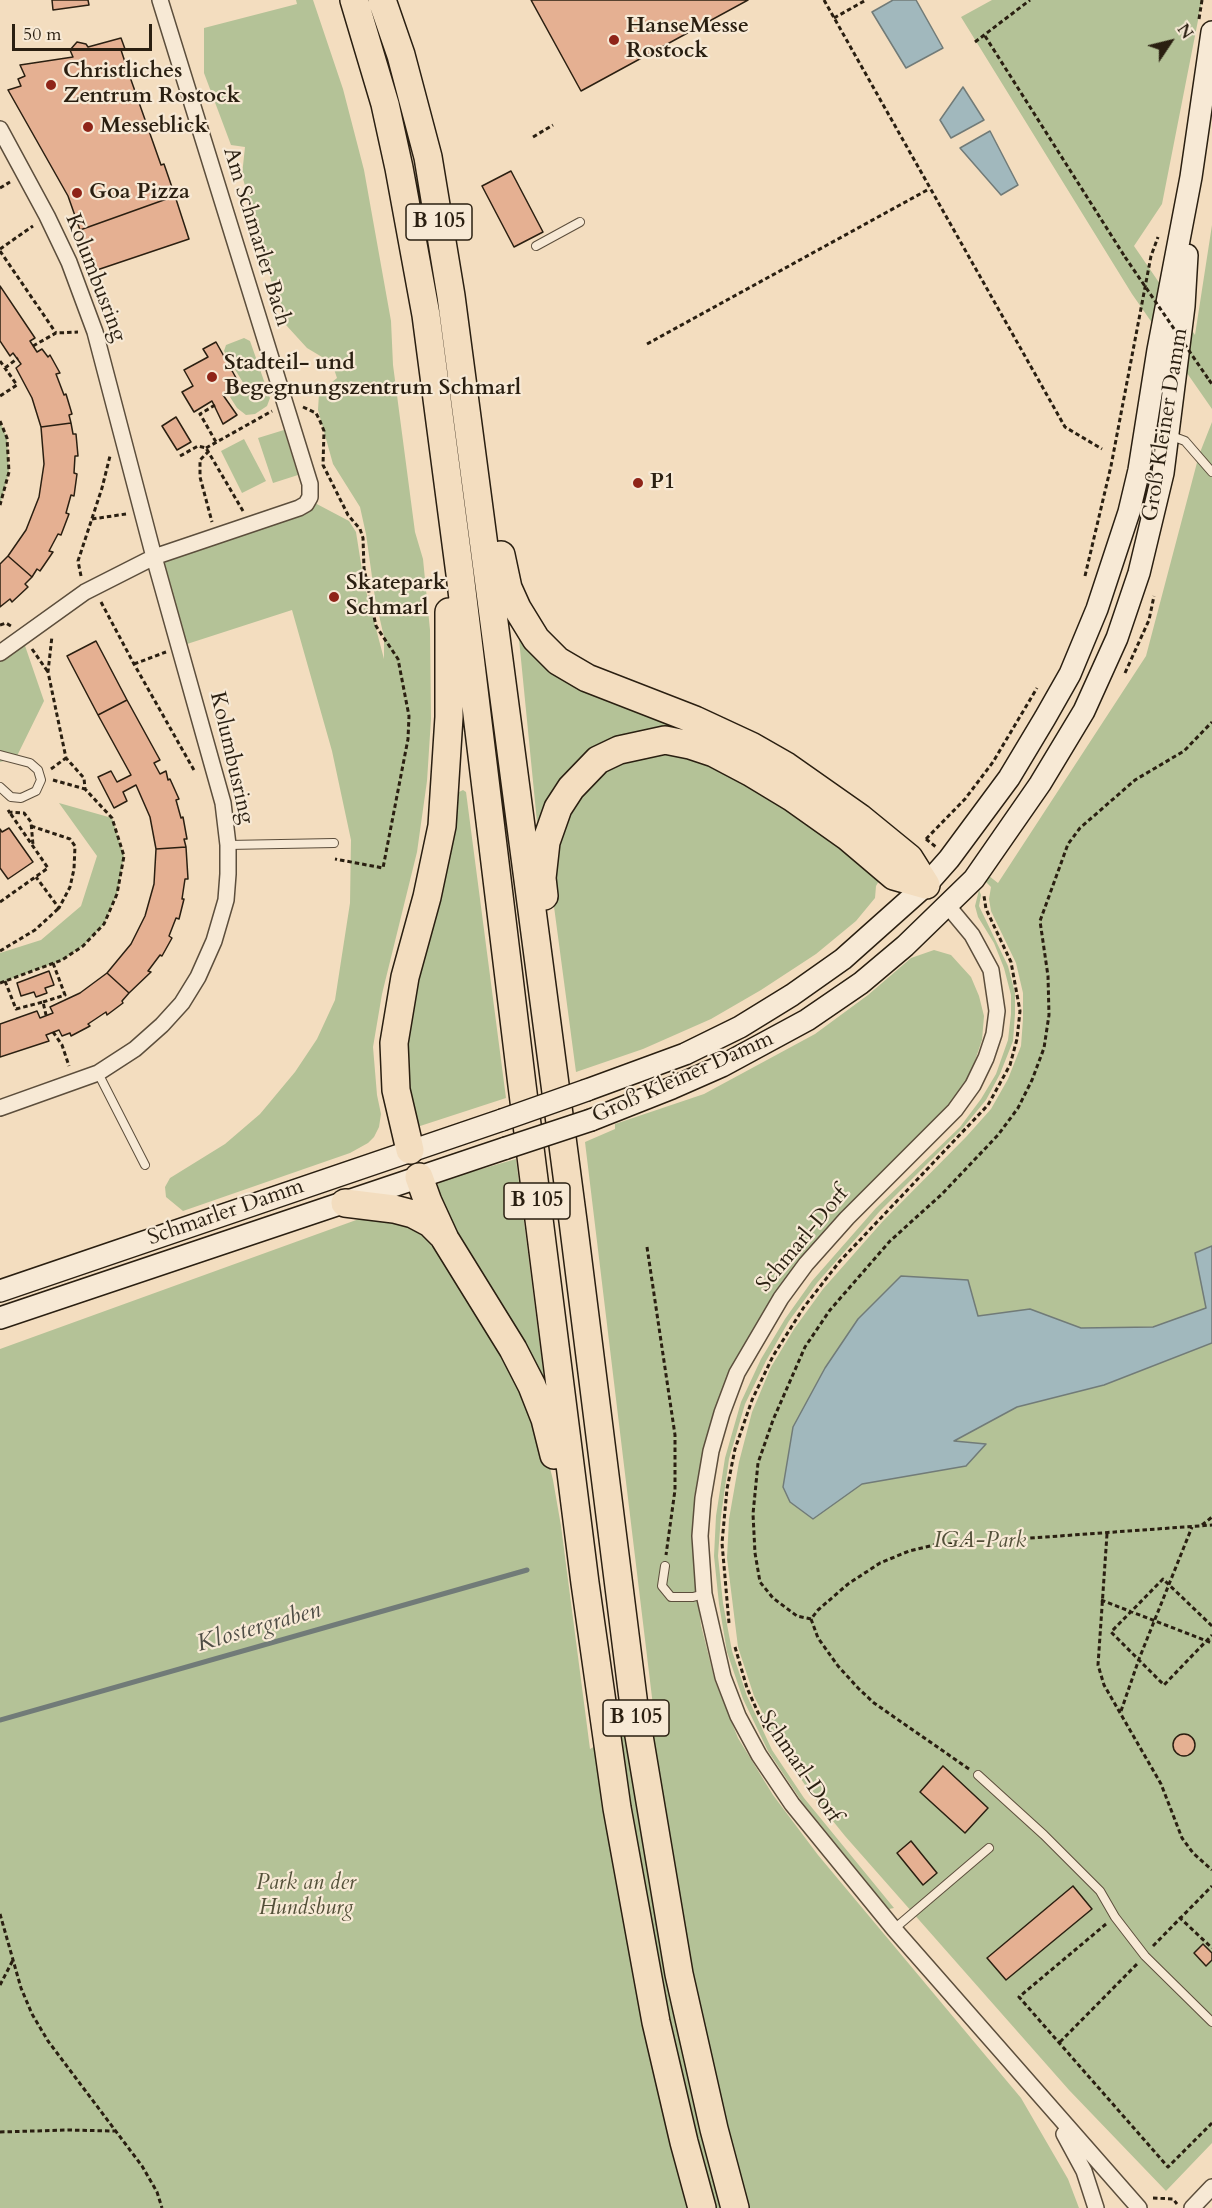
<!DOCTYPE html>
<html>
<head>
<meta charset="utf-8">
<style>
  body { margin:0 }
  #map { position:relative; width:1212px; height:2208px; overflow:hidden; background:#f3ddbf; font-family:Cardo,serif }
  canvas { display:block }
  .north { position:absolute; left:1140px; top:12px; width:60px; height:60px; -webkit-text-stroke:4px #f7e9d5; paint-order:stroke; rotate:55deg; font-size:16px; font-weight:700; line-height:24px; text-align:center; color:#2a1f11 }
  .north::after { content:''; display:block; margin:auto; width:21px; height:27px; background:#2a1f11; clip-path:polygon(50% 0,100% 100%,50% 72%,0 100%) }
  .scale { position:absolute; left:12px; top:24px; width:140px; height:27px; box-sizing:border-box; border:3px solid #2a1f11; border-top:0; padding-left:8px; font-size:18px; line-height:21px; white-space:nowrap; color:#2a1f11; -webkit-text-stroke:4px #f7e9d5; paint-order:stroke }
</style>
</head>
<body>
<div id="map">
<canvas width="1212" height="2208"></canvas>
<div class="north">N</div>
<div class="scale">50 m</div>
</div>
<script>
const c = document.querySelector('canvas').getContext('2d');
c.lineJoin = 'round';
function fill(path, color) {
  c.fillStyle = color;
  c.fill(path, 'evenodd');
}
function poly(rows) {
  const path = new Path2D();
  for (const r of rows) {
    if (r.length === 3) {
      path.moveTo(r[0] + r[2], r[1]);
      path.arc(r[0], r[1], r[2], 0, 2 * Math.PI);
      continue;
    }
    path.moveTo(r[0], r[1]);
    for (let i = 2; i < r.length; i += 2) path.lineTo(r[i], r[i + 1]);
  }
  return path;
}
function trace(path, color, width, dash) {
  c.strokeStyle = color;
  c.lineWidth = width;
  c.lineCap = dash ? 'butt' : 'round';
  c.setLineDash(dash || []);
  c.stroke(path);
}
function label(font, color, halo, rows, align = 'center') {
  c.font = font + ' Cardo,serif';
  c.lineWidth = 4.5;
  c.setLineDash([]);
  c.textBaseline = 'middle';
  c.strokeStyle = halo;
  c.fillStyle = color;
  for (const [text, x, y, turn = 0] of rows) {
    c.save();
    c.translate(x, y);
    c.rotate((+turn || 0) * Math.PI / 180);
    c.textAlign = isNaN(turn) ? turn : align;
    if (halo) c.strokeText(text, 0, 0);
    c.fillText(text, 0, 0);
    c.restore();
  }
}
const green = poly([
  [296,0,313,0,343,89,364,170,391,321,393,365,415,532,423,559,430,630,431,719,427,781,417,852,382,994,373,1047,377,1095,381,1114,379,1127,374,1137,368,1143,350,1153,183,1211,166,1197,165,1187,170,1178,225,1144,260,1114,295,1072,317,1039,335,1000,350,903,351,840,332,751,292,610,187,644,164,562,313,502,349,521,356,532,364,583,384,659,384,637,375,598,366,534,360,507,333,464,318,410,319,393,337,378,332,363,307,348,286,325,273,287,242,175,245,147,231,145,204,73,204,28,297,4],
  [992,0,1202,0,1162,204,1134,246,1195,335,1212,225,1212,409,1132,294,961,17],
  [244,338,250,341,270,398,267,406,255,414,246,415,237,408,230,397,233,393,245,386,224,351,226,345],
  [0,421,7,438,9,472,0,505],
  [1212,422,1212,2143,1166,2191,1069,2090,845,1836,812,1795,781,1750,754,1696,738,1647,727,1558,729,1519,739,1462,752,1412,771,1367,794,1329,823,1289,883,1221,966,1137,991,1109,1008,1079,1021,1046,1023,1019,1023,993,1016,963,991,911,989,899,991,887,985,881,989,876,998,883,1146,656,1199,455],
  [284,430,298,475,273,483,258,438],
  [244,439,266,481,242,493,221,451],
  [518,629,723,747,581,759,554,787,537,822],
  [22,637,44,701,16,758,0,762,0,653],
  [668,754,708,763,734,776,828,835,880,879,876,886,875,898,856,921,816,954,761,990,711,1019,643,1049,576,1072,551,884,564,816,603,771,633,757],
  [463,790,466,792,506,1098,417,1127,405,1087,406,1022,452,836,459,792],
  [59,803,112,818,124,856,117,894,104,924,83,946,62,960,0,983,0,953,41,940,81,906,97,856],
  [979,890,981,895,979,906,1008,966,1015,993,1015,1014,1013,1041,1000,1074,986,1100,962,1129,880,1211,817,1283,789,1321,766,1361,745,1404,729,1459,721,1516,718,1556,723,1603,732,1651,747,1696,772,1750,804,1798,894,1908,889,1909,802,1802,768,1751,743,1699,727,1652,719,1604,714,1556,716,1516,725,1458,741,1402,761,1359,785,1319,812,1281,876,1208,960,1127,981,1099,996,1074,1008,1040,1011,1014,1011,995,1004,968,994,943,978,917,975,906],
  [934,950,951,955,971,977,979,996,984,1016,982,1040,969,1078,954,1099,804,1254,766,1307,728,1373,707,1435,694,1498,694,1564,701,1625,715,1681,738,1738,773,1795,818,1855,1021,2098,1068,2179,1079,2208,0,2208,0,1349,359,1219,375,1215,391,1216,432,1237,496,1339,543,1440,553,1480,561,1526,590,1749,654,1714,585,1142,615,1129,615,1124,704,1094,815,1034,868,995,911,958],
  [516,1159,539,1339,547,1398,449,1228,435,1192,437,1185,443,1180]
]);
const water = poly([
  [893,0,916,0,943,48,906,68,872,12,893,0],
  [963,87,984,120,951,138,940,120,963,87],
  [990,131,1018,185,1001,195,960,148,990,131],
  [1212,1246,1212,1343,1104,1385,1017,1407,954,1441,986,1444,966,1466,862,1484,813,1519,790,1502,783,1487,793,1427,825,1368,858,1319,901,1276,968,1280,978,1316,1030,1309,1081,1328,1153,1327,1206,1308,1195,1253,1212,1246]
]);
const stream = poly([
  [0,1720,527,1570]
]);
const building = poly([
  [52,0,88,0,89,5,53,10,52,0],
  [531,0,748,0,581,91,531,0],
  [121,38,125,49,121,50,125,62,130,63,130,77,161,165,164,164,175,196,80,230,68,196,8,90,21,86,18,79,25,76,20,65,73,57,70,50,77,42,86,44,88,47,121,38],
  [511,171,543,232,514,247,482,186,511,171],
  [175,196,189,239,94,271,80,230,175,196],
  [0,286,35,338,30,341,37,352,42,349,48,357,50,355,60,373,56,374,64,395,66,394,72,414,69,415,71,423,41,427,32,398,16,368,21,364,13,353,10,356,0,341,0,286],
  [216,342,240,385,223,395,237,415,223,424,212,401,194,412,182,392,193,386,184,370,208,357,203,349,216,342],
  [176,417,191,442,177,450,162,426,176,417],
  [71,423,73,434,76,434,78,456,75,456,74,473,77,474,74,496,71,495,66,513,69,514,61,535,58,534,49,551,53,552,40,571,37,569,32,577,8,556,26,530,39,497,44,464,41,427,71,423],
  [8,556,32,577,25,584,28,587,12,602,10,599,0,607,0,564,8,556],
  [96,641,127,700,98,715,67,656,96,641],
  [127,700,160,760,154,763,160,774,166,771,168,780,170,779,179,799,176,800,181,818,183,817,187,839,184,839,186,847,156,849,150,817,136,785,123,792,127,801,114,808,98,777,111,771,117,782,131,775,98,715,127,700],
  [9,828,33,862,8,879,0,868,0,829,2,832,9,828],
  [186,847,188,879,185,879,182,899,184,899,179,919,176,918,169,936,172,938,162,956,160,955,148,971,151,972,129,993,107,973,131,944,145,916,154,884,156,849,186,847],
  [49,971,54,985,45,988,47,993,36,997,34,992,21,996,17,983,49,971],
  [107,973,129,993,122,1001,123,1003,107,1015,106,1012,88,1024,90,1026,71,1036,70,1033,62,1036,59,1030,46,1035,49,1041,0,1057,0,1024,37,1011,40,1018,53,1013,50,1007,80,993,107,973],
  [1184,1745,11],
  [943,1766,988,1808,965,1833,920,1792,943,1766],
  [911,1841,937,1873,923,1885,897,1853,911,1841],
  [1073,1886,1092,1909,1006,1980,987,1958,1073,1886],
  [1203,1944,1212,1953,1212,1960,1206,1966,1194,1953,1203,1944]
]);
const path = poly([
  [824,0,1065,427,1102,449],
  [834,18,866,0],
  [1199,19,1202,0],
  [985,36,1125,257],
  [975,42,1030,0],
  [533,137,553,125],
  [0,188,10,182],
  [0,249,33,226],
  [0,251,56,333],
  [647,344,929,189],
  [33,346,56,333,78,332],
  [0,361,17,385,0,396],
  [5,368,18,358],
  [1209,380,1212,384],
  [215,405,200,414,216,442],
  [303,407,316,413,320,421,324,431,323,465,348,515,360,529,363,538,364,568,376,626,398,659,409,716,408,739,383,868,335,859],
  [0,421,7,438,9,472,0,505],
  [206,448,272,411],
  [209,451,200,460,200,477,212,522],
  [180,456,198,446,206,448,243,511],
  [92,519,126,514],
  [81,576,78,561,102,488,110,456],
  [1085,576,1111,466,1151,256,1158,237],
  [101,602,134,664,195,772],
  [0,625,6,623,11,626],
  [32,649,48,672],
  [134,664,166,652],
  [1125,673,1149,620,1154,596],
  [51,769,66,758],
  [53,780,85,789],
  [8,812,24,813,31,822,33,845],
  [31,826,70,839,75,846,74,869,70,887,59,908,36,877],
  [926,839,936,847],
  [926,839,965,799,993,762,1037,688],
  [0,902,48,868,8,810],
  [0,951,35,930,59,908],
  [5,981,16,1009,43,1002,46,1015],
  [0,983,62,960,83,946,104,924,117,894,124,856,112,818,85,789,84,778,66,758,48,672,52,636],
  [43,1002,65,995,53,963],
  [53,1032,62,1045,69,1066],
  [647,1247,675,1435,675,1490,666,1555],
  [1202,1525,1212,1517],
  [1107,1534,1098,1665,1104,1685,1161,1784,1182,1838,1193,1853,1212,1870],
  [1101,1600,1212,1643],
  [811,1619,797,1616,773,1598,760,1582,755,1553,753,1514,758,1463,773,1420,805,1347,830,1310,890,1241,942,1194,998,1135,1018,1108,1032,1080,1044,1048,1049,1015,1048,976,1040,921,1068,844,1080,828,1135,780,1184,751,1212,722],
  [729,1623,722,1543,727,1489,735,1449,752,1400,773,1356,804,1307,840,1261,988,1105,1010,1065,1017,1039,1020,1011,1011,962,986,909,984,896],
  [1212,1626,1163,1579,1111,1632,1164,1685,1212,1635],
  [735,1647,747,1688,765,1728],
  [1121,1711,1139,1659,1192,1527],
  [969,1769,874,1703,858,1688,838,1666,818,1638,811,1619,818,1610,848,1584,880,1563,909,1551,934,1545,1212,1525],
  [0,1914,21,1988,32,2014,48,2041,142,2166,157,2192,162,2208],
  [1179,1917,1212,1948],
  [1106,1924,1019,1997,1168,2167,1212,2123],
  [1153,1946,1212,1886],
  [0,1985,13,1960],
  [1060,2042,1137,1964],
  [0,2132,68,2130,115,2131],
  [1153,2198,1173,2199,1177,2204]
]);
const lane = poly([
  [536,246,580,222],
  [1169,435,1185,441,1212,472],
  [0,755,30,763,38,770,41,780,36,791,21,798,11,797,0,787],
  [228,845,334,843],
  [98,1073,145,1165],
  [665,1566,662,1586,671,1597,693,1597,704,1594],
  [978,1775,1044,1835,1100,1891,1115,1917,1145,1956,1212,2022],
  [894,1929,989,1848]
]);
const street = poly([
  [0,129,47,216,69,262,95,332,154,557,223,803,228,845,228,874,226,900,214,941,198,977,182,1003,162,1025,135,1049,98,1073,0,1108],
  [0,653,85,592,154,557,299,508,306,504,310,497,310,484,160,0],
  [947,905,972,935,991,970,997,1011,994,1034,986,1058,973,1085,955,1110,847,1218,806,1264,781,1298,737,1373,722,1413,711,1451,703,1498,700,1536,704,1594,723,1677,738,1716,759,1755,792,1804,894,1929,1139,2208],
  [1064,2134,1084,2171,1096,2208],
  [1192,2208,1212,2187]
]);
const secondary = poly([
  [587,1090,685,1054,740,1027,792,995,843,959,926,885,949,859,1009,778,1045,718,1070,674,1097,609,1129,512,1139,470,1158,350,1191,177,1212,32],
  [591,1120,672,1088,722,1066,807,1020,861,983,905,946,974,879,1040,784,1084,711,1117,638,1139,573,1163,473,1184,306,1187,255],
  [0,1291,502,1120],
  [0,1318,506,1148]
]);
const highway = poly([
  [354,0,385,104,399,168,426,315,460,574,522,1085,585,1583,617,1808,656,2022,684,2142,702,2208],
  [382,0,401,55,428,157,451,296,573,1221,634,1706,679,1974,714,2129,735,2208],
  [501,555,508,588,517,608,536,639,558,661,587,678,695,720,751,746,786,766,860,818,909,858,926,885],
  [544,896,542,878,546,842,558,808,571,788,598,760,619,750,665,740,690,745,714,753,750,772,793,798,848,837,894,876,926,885],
  [410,1150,396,1090,394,1043,405,977,427,897,442,826,449,717,449,612],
  [419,1177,428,1202,445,1239,513,1349,532,1386,545,1419,554,1455],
  [345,1203,394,1209,413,1214,430,1223,443,1236]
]);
const pathBridge = poly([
  [1125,257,1209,380]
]);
const secondaryBridge = poly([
  [502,1120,587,1090],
  [506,1148,591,1120]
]);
const markers = [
  [614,40,6,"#8f2418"],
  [51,85,6,"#8f2418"],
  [88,127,6,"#8f2418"],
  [77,193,6,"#8f2418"],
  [212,377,6,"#8f2418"],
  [638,483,6,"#8f2418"],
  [334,597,6,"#8f2418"]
];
const shields = [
  [439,222,66],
  [537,1201,66],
  [636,1718,66]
];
const shieldNames = [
  ["B 105",439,222],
  ["B 105",537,1201],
  ["B 105",636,1718]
];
const poiNames = [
  ["HanseMesse",626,27],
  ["Rostock",626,52],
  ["Christliches",63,72],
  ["Zentrum Rostock",63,97],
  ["Messeblick",100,127],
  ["Goa Pizza",89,193],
  ["Stadteil- und",224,364],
  ["Begegnungszentrum Schmarl",224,389],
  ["P1",650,483],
  ["Skatepark",346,584],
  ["Schmarl",346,609]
];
const streetNames = [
  ["Am Schmarler Bach",256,237,73],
  ["Kolumbusring",95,278,69],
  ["Groß Kleiner Damm",1166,425,-81],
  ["Kolumbusring",231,758,77],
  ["Groß Kleiner Damm",683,1078,-24],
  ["Schmarler Damm",226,1213,-19],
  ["Schmarl-Dorf",803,1240,-50],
  ["Schmarl-Dorf",799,1767,56]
];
const parkNames = [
  ["IGA-Park",980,1542],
  ["Park an der",306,1884],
  ["Hundsburg",306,1909]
];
const waterNames = [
  ["Klostergraben",259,1628,-16]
];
fill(green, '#b4c297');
fill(water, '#a1b8bd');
trace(water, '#717b78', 1.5);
trace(stream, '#717b78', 5);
fill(building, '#e5b092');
trace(building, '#2a1f11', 1.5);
trace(lane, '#5c4e3c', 10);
trace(street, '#5c4e3c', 18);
trace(secondary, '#2a1f11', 24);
trace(highway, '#2a1f11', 30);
trace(path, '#2a1f11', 3, [4.5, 3]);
trace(lane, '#f7e9d5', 8);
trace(street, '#f7e9d5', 15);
trace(secondary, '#f7e9d5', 21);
trace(highway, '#f3ddbf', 27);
trace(secondaryBridge, '#2a1f11', 24, []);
trace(pathBridge, '#2a1f11', 3, [4.5, 3]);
trace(secondaryBridge, '#f7e9d5', 21);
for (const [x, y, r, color] of markers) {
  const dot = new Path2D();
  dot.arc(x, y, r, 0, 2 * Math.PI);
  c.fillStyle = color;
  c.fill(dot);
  trace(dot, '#f7e9d5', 2);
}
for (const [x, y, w] of shields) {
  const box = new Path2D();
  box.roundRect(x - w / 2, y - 18, w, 36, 4.5);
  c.fillStyle = '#f7e9d5';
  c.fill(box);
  trace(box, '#2a1f11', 1.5);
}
label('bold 21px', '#2a1f11', null, shieldNames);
label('bold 22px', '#2a1f11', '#f7e9d5', poiNames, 'left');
label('22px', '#2a1f11', '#f7e9d5', streetNames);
label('italic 22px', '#535039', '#f7e9d5', parkNames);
label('italic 24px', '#4e4d45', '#f7e9d5', waterNames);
</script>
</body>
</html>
